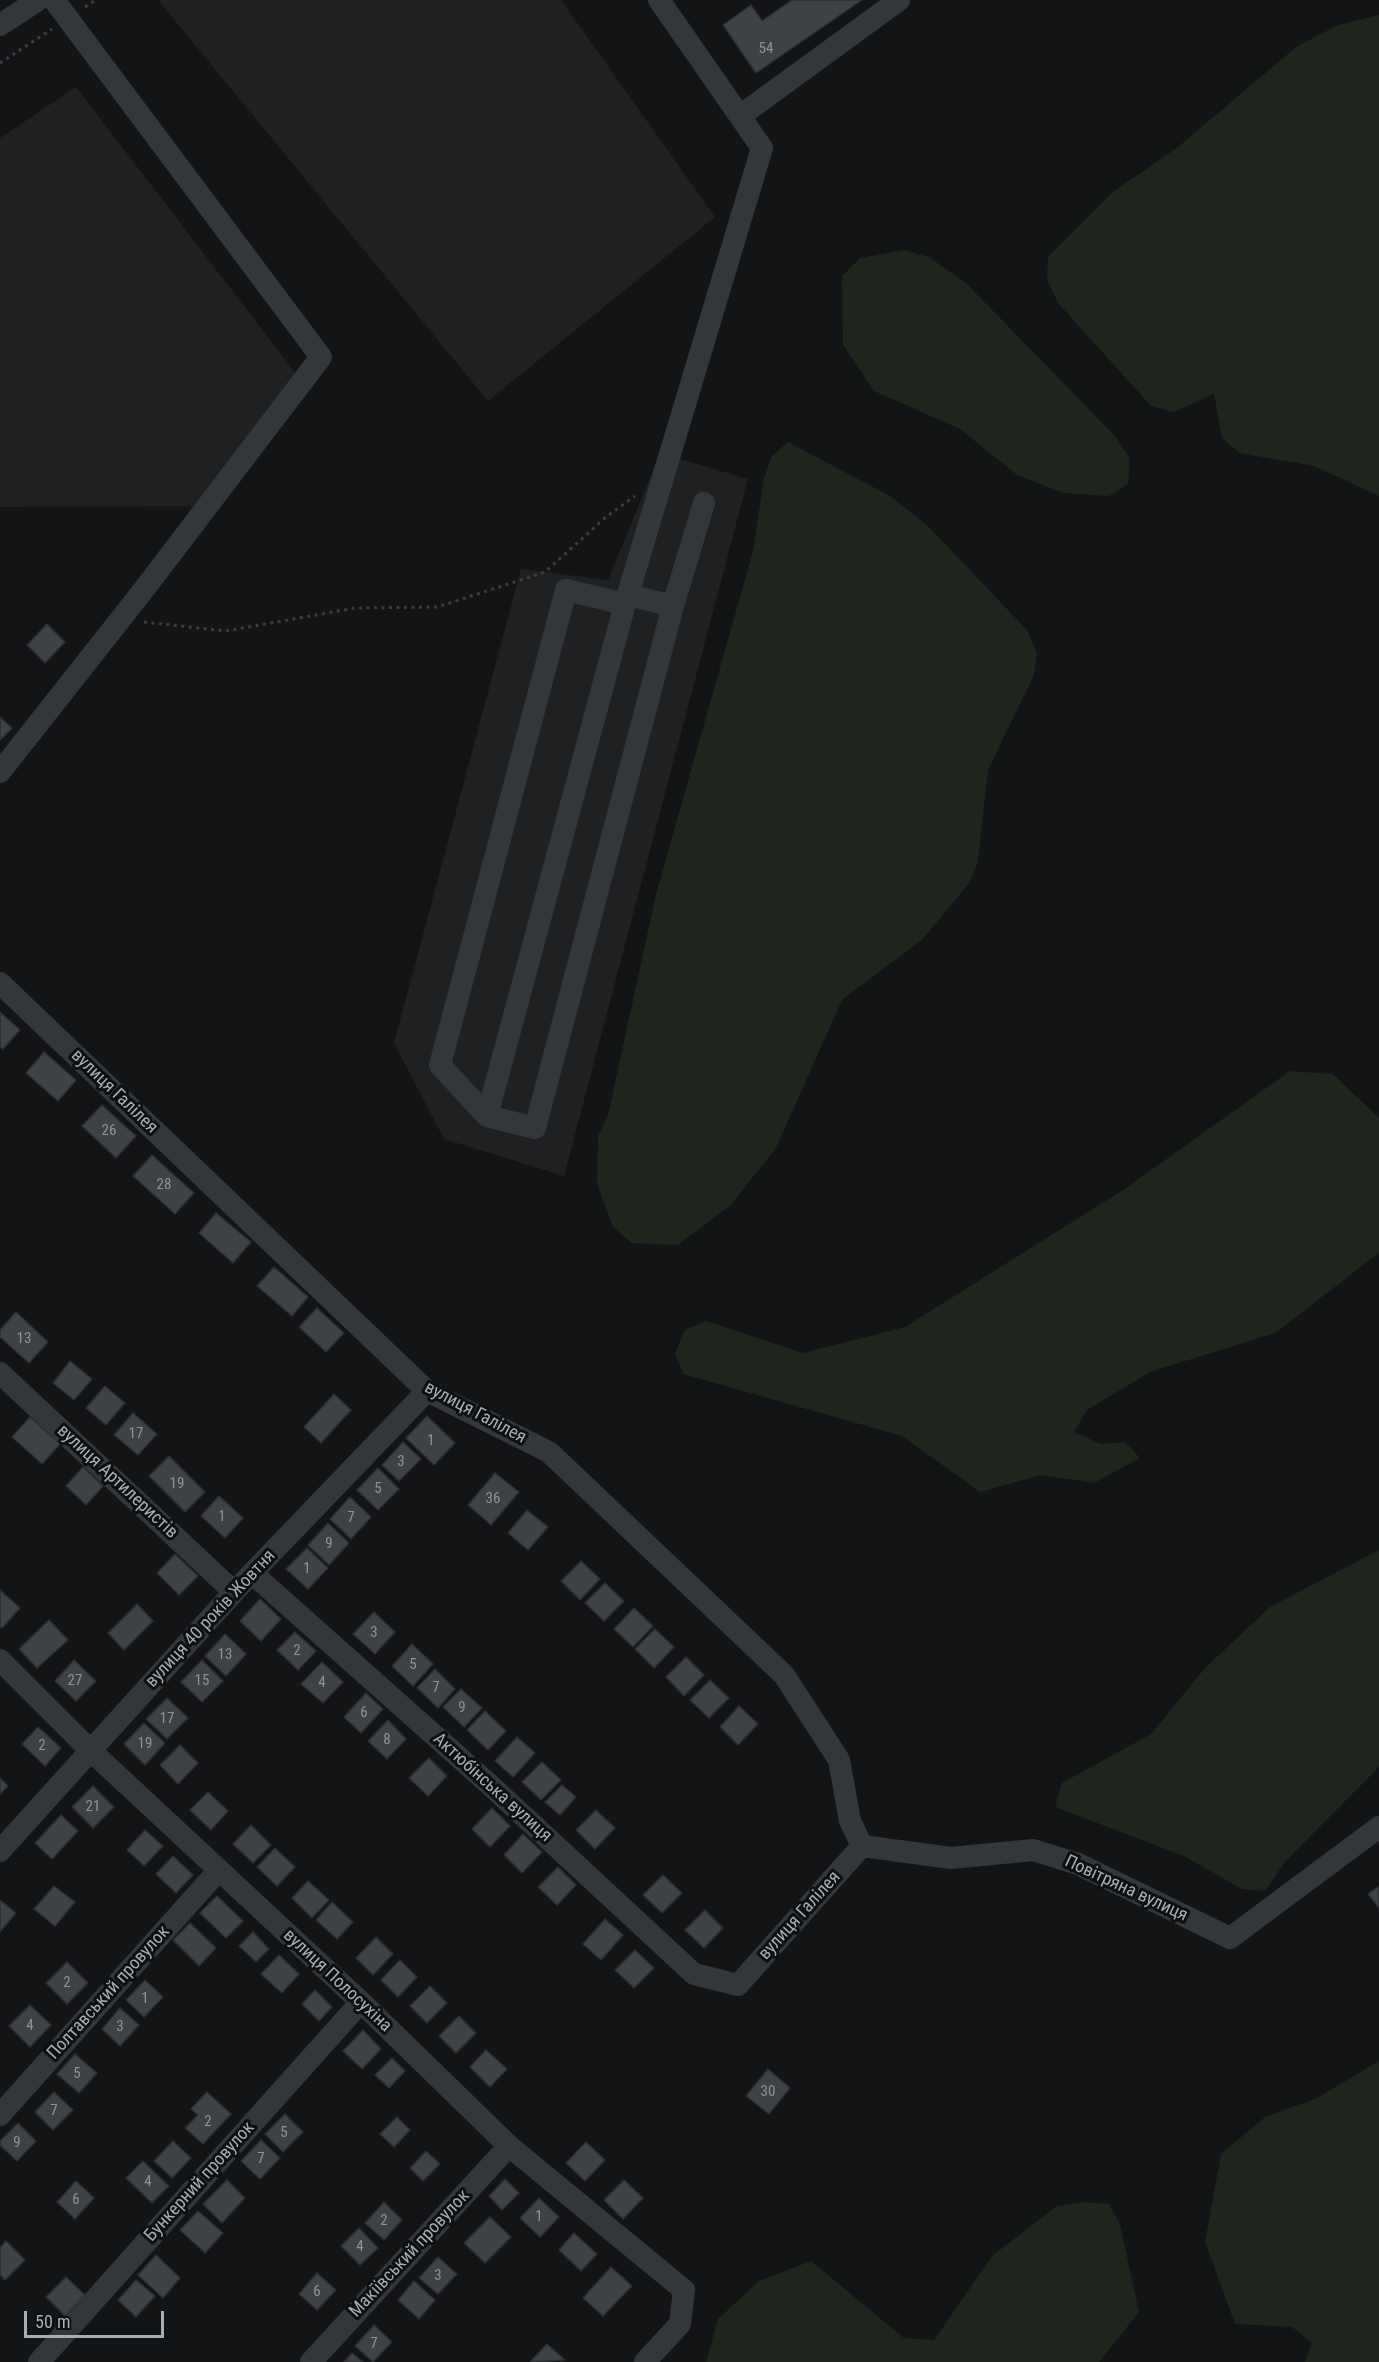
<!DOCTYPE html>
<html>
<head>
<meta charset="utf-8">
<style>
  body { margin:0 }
  #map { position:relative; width:1379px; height:2362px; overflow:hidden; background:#131415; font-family:"Roboto Condensed",sans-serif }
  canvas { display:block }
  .scale { position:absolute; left:24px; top:2311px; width:140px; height:27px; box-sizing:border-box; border:3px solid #a5aeb6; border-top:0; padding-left:8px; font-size:18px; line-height:21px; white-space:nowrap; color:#a5aeb6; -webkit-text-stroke:4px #0e0f10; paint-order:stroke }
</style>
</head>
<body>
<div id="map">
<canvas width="1379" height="2362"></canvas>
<div class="scale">50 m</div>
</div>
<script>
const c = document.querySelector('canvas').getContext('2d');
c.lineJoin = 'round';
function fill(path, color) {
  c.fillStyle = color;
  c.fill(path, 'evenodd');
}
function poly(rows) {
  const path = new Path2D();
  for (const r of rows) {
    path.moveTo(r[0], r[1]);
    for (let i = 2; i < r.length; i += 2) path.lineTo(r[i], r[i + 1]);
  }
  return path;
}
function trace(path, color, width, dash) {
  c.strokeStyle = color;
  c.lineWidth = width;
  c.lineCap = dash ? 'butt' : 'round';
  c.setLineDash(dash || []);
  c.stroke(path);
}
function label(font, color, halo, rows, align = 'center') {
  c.font = font + ' "Roboto Condensed",sans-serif';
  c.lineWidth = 6;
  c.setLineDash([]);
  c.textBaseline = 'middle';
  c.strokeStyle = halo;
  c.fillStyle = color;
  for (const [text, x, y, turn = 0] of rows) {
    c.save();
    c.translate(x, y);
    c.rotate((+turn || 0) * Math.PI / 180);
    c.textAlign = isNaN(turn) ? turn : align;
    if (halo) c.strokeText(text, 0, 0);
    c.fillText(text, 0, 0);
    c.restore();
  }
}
const built = poly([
  [158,0,561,0,715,217,488,401],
  [76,87,297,375,194,506,0,507,0,138],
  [660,453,748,479,564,1176,444,1139,394,1043,521,569,608,580]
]);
const green = poly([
  [1379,15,1379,496,1314,466,1239,453,1222,438,1214,394,1174,412,1151,406,1058,303,1047,280,1048,257,1114,191,1178,147,1296,47,1338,25],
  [904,250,929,257,967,284,1116,437,1130,459,1128,484,1109,496,1064,493,1017,475,960,429,874,391,843,345,842,276,860,258],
  [788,442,892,497,930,528,1027,630,1037,653,1034,675,988,770,978,862,970,882,922,940,842,1000,776,1148,730,1206,678,1245,632,1243,613,1227,597,1184,598,1136,608,1115,656,894,753,551,764,478,772,456],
  [1290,1071,1333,1074,1379,1118,1379,1253,1275,1333,1150,1372,1087,1410,1074,1432,1101,1444,1125,1442,1140,1458,1094,1483,1041,1475,980,1492,902,1436,683,1374,675,1353,685,1330,706,1321,803,1353,905,1327,1123,1190],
  [1379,1550,1379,1767,1285,1862,1265,1891,1242,1889,1184,1856,1055,1807,1062,1783,1151,1734,1205,1668,1270,1607],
  [1379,2061,1379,2362,1305,2362,1312,2343,1292,2327,1235,2324,1205,2242,1221,2154,1265,2117,1317,2098],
  [1084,2202,1109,2204,1120,2224,1139,2312,1099,2362,706,2362,718,2319,759,2281,811,2261,904,2338,934,2340,992,2256,1057,2206]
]);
const building = poly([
  [792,0,862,0,756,73,723,25,751,5,762,21,792,0],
  [47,624,65,642,45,663,27,645,47,624],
  [0,717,12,728,0,740,0,717],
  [0,1012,20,1030,3,1049,0,1047,0,1012],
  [44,1052,76,1080,58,1101,26,1073,44,1052],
  [102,1105,136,1136,116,1158,82,1126,102,1105],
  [152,1155,194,1193,175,1214,133,1176,152,1155],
  [216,1213,251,1242,233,1263,199,1233,216,1213],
  [274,1267,308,1297,292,1316,257,1286,274,1267],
  [317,1308,344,1333,326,1352,299,1327,317,1308],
  [16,1312,48,1342,29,1363,0,1337,0,1330,16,1312],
  [70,1361,92,1379,74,1400,53,1383,70,1361],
  [105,1386,125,1403,106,1425,86,1408,105,1386],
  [334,1394,351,1410,321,1443,304,1427,334,1394],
  [133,1413,157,1434,138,1455,114,1435,133,1413],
  [427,1416,455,1443,434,1465,406,1438,427,1416],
  [30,1417,60,1444,42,1464,12,1437,30,1417],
  [403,1442,421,1459,399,1481,382,1465,403,1442],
  [169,1456,205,1492,185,1512,149,1476,169,1456],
  [83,1467,103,1486,86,1505,66,1486,83,1467],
  [378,1468,399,1489,378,1510,357,1490,378,1468],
  [495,1473,519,1492,491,1525,468,1505,495,1473],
  [219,1496,243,1518,225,1538,201,1516,219,1496],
  [350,1497,371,1517,351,1539,330,1519,350,1497],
  [527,1510,548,1527,528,1550,508,1533,527,1510],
  [328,1523,349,1543,329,1565,308,1545,328,1523],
  [307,1548,328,1568,308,1589,286,1569,307,1548],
  [175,1554,198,1576,179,1595,157,1573,175,1554],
  [581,1561,600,1579,580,1600,561,1581,581,1561],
  [605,1583,624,1601,604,1621,585,1603,605,1583],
  [0,1590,20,1608,2,1628,0,1626,0,1590],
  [260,1599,281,1619,261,1641,240,1621,260,1599],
  [137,1604,153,1621,124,1650,108,1633,137,1604],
  [634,1608,653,1626,633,1647,614,1629,634,1608],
  [374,1612,395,1632,375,1654,353,1634,374,1612],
  [49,1620,68,1640,37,1668,19,1649,49,1620],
  [655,1629,674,1647,654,1668,635,1649,655,1629],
  [295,1632,316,1651,298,1670,277,1650,295,1632],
  [225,1634,246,1654,226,1676,205,1656,225,1634],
  [412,1644,433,1664,413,1686,392,1666,412,1644],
  [686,1657,704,1675,684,1696,666,1677,686,1657],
  [74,1660,96,1681,76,1701,55,1681,74,1660],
  [202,1660,223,1681,202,1702,181,1682,202,1660],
  [322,1662,343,1682,323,1703,301,1684,322,1662],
  [435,1669,455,1689,438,1708,417,1688,435,1669],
  [710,1680,729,1698,709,1718,690,1700,710,1680],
  [461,1689,482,1708,464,1727,443,1707,461,1689],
  [366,1693,383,1709,361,1733,344,1717,366,1693],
  [167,1698,188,1718,167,1739,146,1719,167,1698],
  [739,1706,758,1724,738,1745,720,1727,739,1706],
  [485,1711,506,1731,488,1750,467,1730,485,1711],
  [388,1720,406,1739,387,1759,368,1741,388,1720],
  [144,1723,165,1743,145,1765,124,1744,144,1723],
  [38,1727,61,1748,45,1766,22,1744,38,1727],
  [517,1737,535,1753,513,1777,495,1761,517,1737],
  [180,1745,198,1763,178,1784,160,1765,180,1745],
  [429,1758,447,1776,428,1796,409,1778,429,1758],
  [542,1762,561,1780,541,1800,522,1782,542,1762],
  [0,1778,8,1786,0,1794,0,1778],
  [562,1785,576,1797,560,1815,545,1802,562,1785],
  [93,1786,114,1807,93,1828,72,1807,93,1786],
  [208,1792,228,1811,211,1830,190,1810,208,1792],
  [492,1808,510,1826,490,1847,472,1829,492,1808],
  [596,1810,615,1828,595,1849,576,1830,596,1810],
  [61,1815,78,1831,52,1859,35,1843,61,1815],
  [251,1825,271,1845,253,1863,233,1844,251,1825],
  [145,1830,163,1846,144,1866,127,1850,145,1830],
  [523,1834,542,1852,522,1873,504,1855,523,1834],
  [275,1848,295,1867,277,1886,257,1867,275,1848],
  [173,1856,193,1875,176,1893,156,1874,173,1856],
  [558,1867,576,1885,557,1905,538,1887,558,1867],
  [663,1875,682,1893,662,1913,643,1895,663,1875],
  [308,1881,329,1900,312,1918,292,1898,308,1881],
  [54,1886,75,1902,55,1926,34,1909,54,1886],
  [1379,1886,1379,1908,1368,1894,1379,1886],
  [217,1896,243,1921,226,1938,200,1913,217,1896],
  [0,1900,16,1913,0,1932,0,1900],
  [332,1902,353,1922,337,1939,316,1920,332,1902],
  [705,1910,723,1928,704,1948,685,1930,705,1910],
  [605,1919,623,1935,601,1960,583,1944,605,1919],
  [190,1923,216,1948,199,1966,173,1940,190,1923],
  [253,1932,269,1949,256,1962,239,1946,253,1932],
  [376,1937,393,1954,373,1975,356,1958,376,1937],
  [635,1950,654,1968,634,1988,615,1970,635,1950],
  [279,1955,299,1974,282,1993,261,1974,279,1955],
  [400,1960,417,1977,398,1997,381,1980,400,1960],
  [67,1962,88,1983,67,2004,46,1983,67,1962],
  [145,1980,163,1997,144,2017,126,2000,145,1980],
  [430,1986,447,2003,427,2023,410,2006,430,1986],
  [315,1990,332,2007,319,2021,302,2004,315,1990],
  [30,2005,51,2025,30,2047,9,2026,30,2005],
  [120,2008,139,2025,120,2046,102,2029,120,2008],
  [459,2016,476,2033,456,2053,439,2036,459,2016],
  [363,2030,381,2049,362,2069,343,2051,363,2030],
  [486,2050,507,2069,490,2087,470,2067,486,2050],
  [75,2054,97,2073,79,2093,57,2074,75,2054],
  [392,2058,405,2071,389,2088,375,2075,392,2058],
  [768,2069,790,2088,769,2114,746,2096,768,2069],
  [54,2092,73,2110,53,2130,35,2112,54,2092],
  [207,2092,231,2114,203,2144,185,2128,198,2115,191,2109,207,2092],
  [285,2114,303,2132,283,2152,265,2134,285,2114],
  [397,2117,410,2130,394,2147,380,2134,397,2117],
  [18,2123,36,2141,17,2161,0,2145,0,2141,18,2123],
  [261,2140,280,2158,260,2179,241,2161,261,2140],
  [173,2141,191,2158,172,2178,154,2161,173,2141],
  [586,2142,605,2160,585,2181,566,2163,586,2142],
  [426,2151,440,2164,423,2181,410,2168,426,2151],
  [143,2161,169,2186,152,2203,126,2178,143,2161],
  [505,2179,519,2193,502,2210,489,2196,505,2179],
  [227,2180,245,2198,222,2223,203,2204,227,2180],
  [624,2180,643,2198,623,2219,604,2200,624,2180],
  [76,2181,94,2198,75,2219,57,2202,76,2181],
  [539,2198,559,2217,540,2237,520,2218,539,2198],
  [384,2202,402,2220,384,2240,365,2223,384,2202],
  [198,2211,223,2233,205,2253,180,2230,198,2211],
  [490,2217,511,2237,485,2263,464,2243,490,2217],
  [359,2228,378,2248,360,2265,341,2246,359,2228],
  [574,2233,597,2254,581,2271,559,2250,574,2233],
  [6,2241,25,2260,5,2280,0,2275,0,2248,6,2241],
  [156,2255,180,2278,163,2298,138,2275,156,2255],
  [438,2257,457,2274,438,2294,419,2278,438,2257],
  [611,2267,632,2286,603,2316,583,2298,611,2267],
  [317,2273,336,2290,317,2310,299,2294,317,2273],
  [66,2277,85,2295,65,2316,46,2297,66,2277],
  [136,2280,155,2296,136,2317,118,2300,136,2280],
  [414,2281,435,2300,419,2319,398,2300,414,2281],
  [374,2325,392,2342,373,2362,355,2346,374,2325],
  [547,2344,565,2360,530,2362,547,2344],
  [352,2353,363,2362,344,2362,352,2353]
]);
const path = poly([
  [85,7,96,0],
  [0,63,52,29],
  [144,622,226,631,355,608,437,607,545,572,606,517,635,496]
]);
const minor = poly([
  [0,25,38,0],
  [740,116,899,0],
  [628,595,673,606],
  [625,604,566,590,440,1065,487,1116,535,1128,673,606,704,503],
  [0,772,142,592,321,357,54,0],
  [0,983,427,1391,549,1452,784,1675,839,1760,850,1821,862,1846,951,1858,1033,1850,1078,1864,1230,1938,1379,1827],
  [487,1116,625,604,762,148,659,0],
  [0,1373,234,1592],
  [253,1574,489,1784,694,1974,738,1985,862,1846],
  [0,1660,90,1750,361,2002,509,2146,684,2290,680,2324,645,2362],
  [0,1851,234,1592,427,1391],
  [0,2115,218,1871],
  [39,2362,361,2002],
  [311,2362,509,2146]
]);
const numberNames = [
  ["54",766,49],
  ["26",109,1131],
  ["28",164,1185],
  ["13",24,1339],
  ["17",136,1434],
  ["1",431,1441],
  ["3",401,1462],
  ["19",177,1484],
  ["5",378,1489],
  ["36",493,1499],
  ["1",222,1517],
  ["7",351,1518],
  ["9",329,1544],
  ["1",307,1569],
  ["3",374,1633],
  ["2",297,1651],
  ["13",225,1655],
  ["5",413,1665],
  ["27",75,1681],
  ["15",202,1681],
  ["4",322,1683],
  ["7",436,1688],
  ["9",462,1708],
  ["6",364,1713],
  ["17",167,1719],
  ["8",387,1740],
  ["19",145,1744],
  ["2",42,1746],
  ["21",93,1807],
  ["2",67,1983],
  ["1",145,1999],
  ["4",30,2026],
  ["3",120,2027],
  ["5",77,2074],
  ["30",768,2092],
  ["7",54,2111],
  ["2",208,2122],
  ["5",284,2133],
  ["9",17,2143],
  ["7",261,2159],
  ["4",148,2182],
  ["6",76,2200],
  ["1",539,2217],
  ["2",384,2221],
  ["4",360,2247],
  ["3",438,2276],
  ["6",317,2292],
  ["7",374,2344]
];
const streetNames = [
  ["вулиця Галілея",114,1092,44],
  ["вулиця Галілея",475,1413,28],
  ["вулиця Артилеристів",117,1482,43],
  ["вулиця 40 років Жовтня",211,1619,-47],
  ["Актюбінська вулиця",492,1788,42],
  ["Повітряна вулиця",1126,1889,25],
  ["вулиця Галілея",800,1916,-48],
  ["вулиця Полосухіна",337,1981,43],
  ["Полтавський провулок",109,1993,-48],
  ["Бункерний провулок",200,2182,-48],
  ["Макіївський провулок",410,2254,-47]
];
fill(built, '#1f2022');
fill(green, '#1e251d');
fill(building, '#3f4245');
trace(building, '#2d2e31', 1.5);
trace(path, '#3a3e41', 3, [3, 4.5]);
trace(minor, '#34373a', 22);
label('15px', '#8c939a', null, numberNames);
label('18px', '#a5aeb6', '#0e0f10', streetNames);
</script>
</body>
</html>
